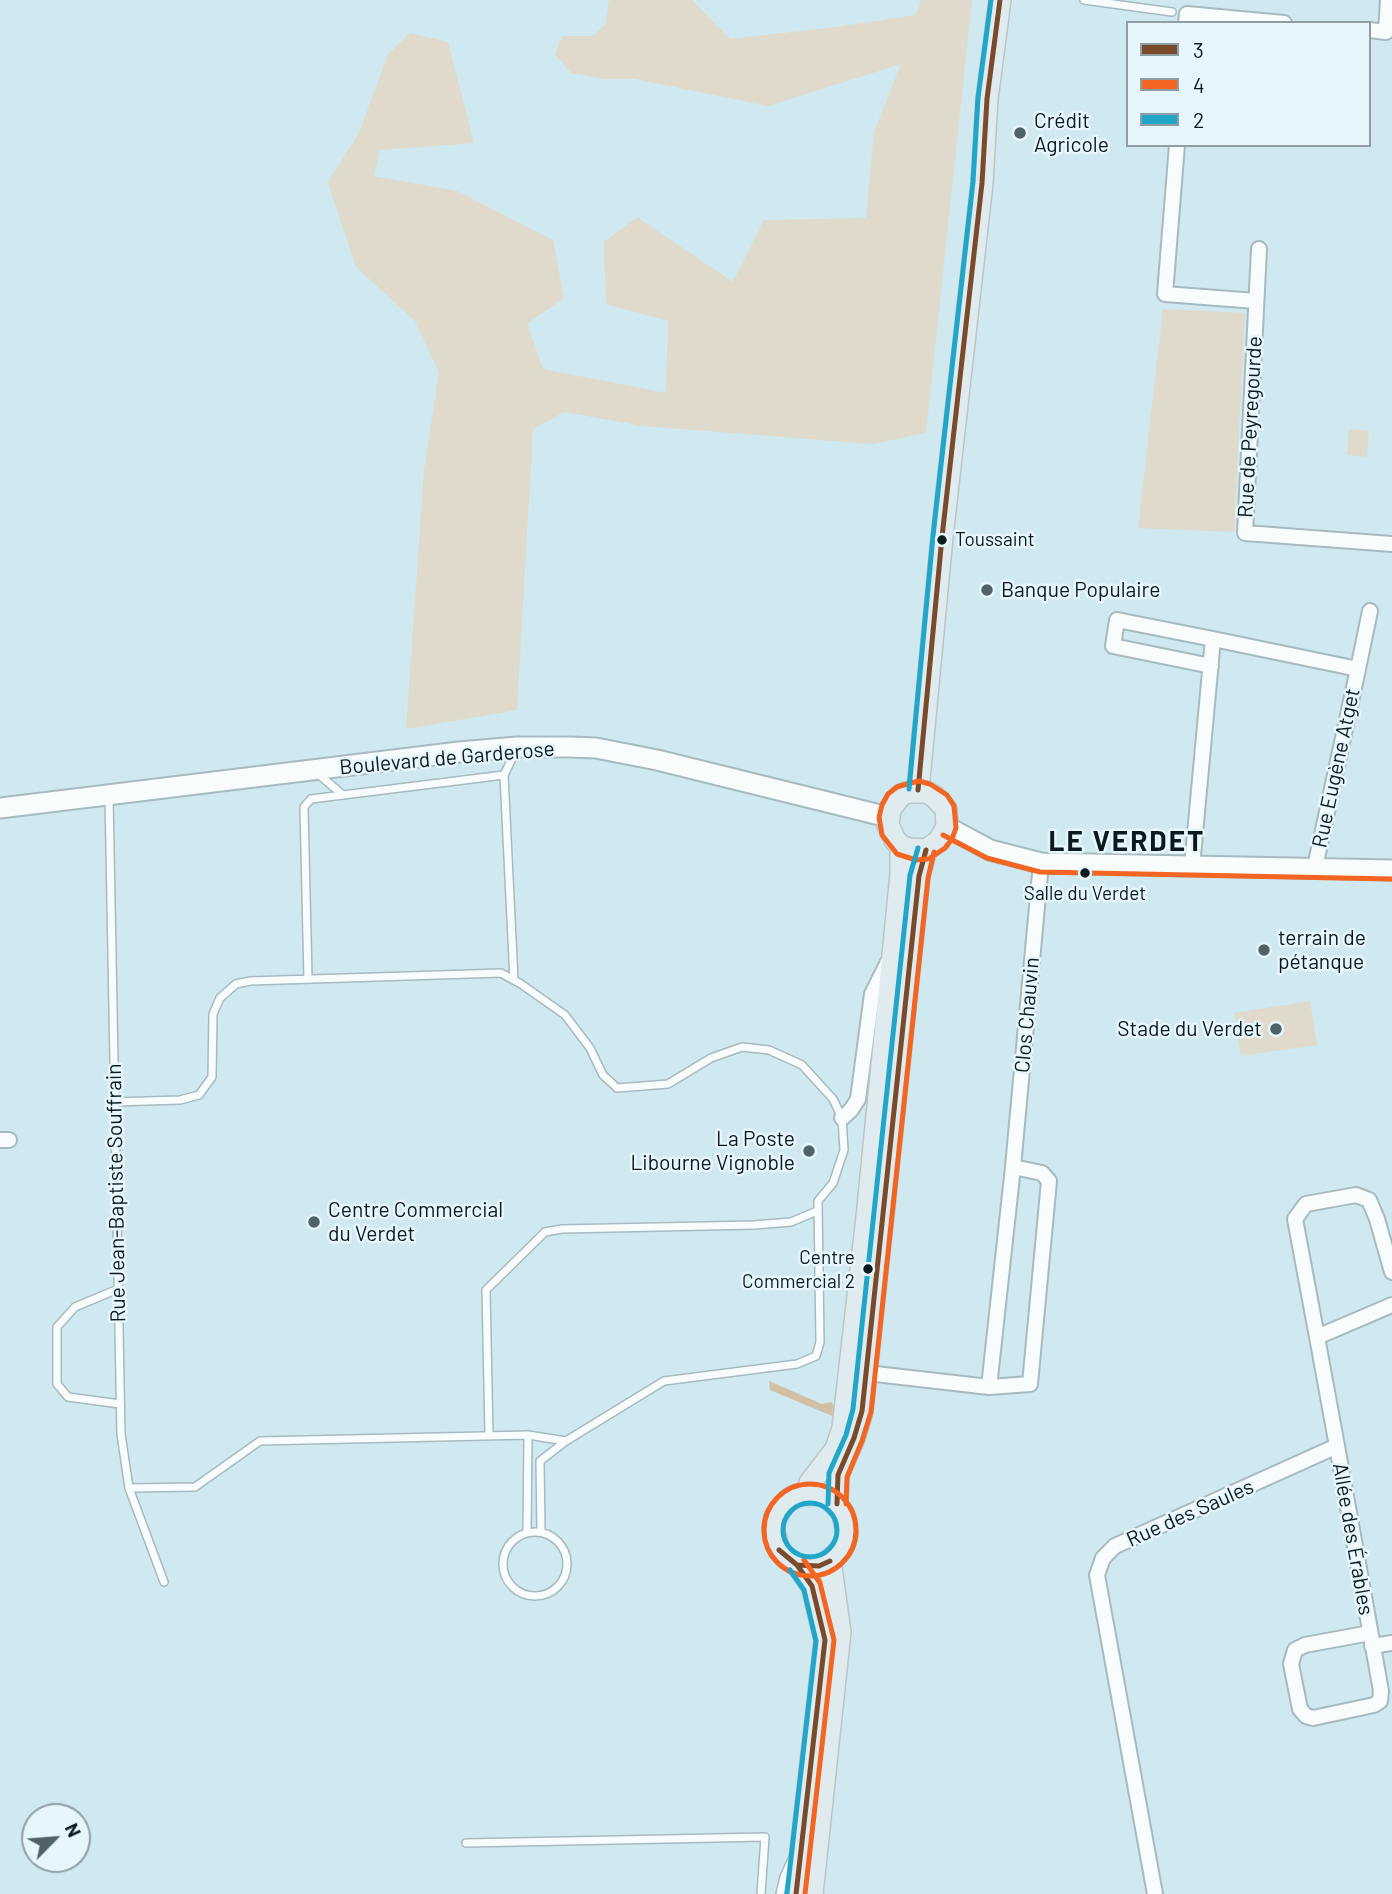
<!DOCTYPE html>
<html>
<head>
<meta charset="utf-8">
<style>
  body { margin:0 }
  #map { position:relative; width:1392px; height:1894px; overflow:hidden; background:#d0e8ef; font-family:Barlow,sans-serif }
  canvas { display:block }
  .legend { position:absolute; left:1126px; top:21px; width:245px; height:126px; box-sizing:border-box; background:#e6f6fc; border:2px solid #8e9ea4; margin:0; padding:9px 12px; list-style:none; font-size:21px; color:#0a1a1f }
  .legend li { display:flex; align-items:center; gap:14px; height:35px }
  .legend b { width:35px; border:2px solid #8e9ea4 }
  .north { position:absolute; left:21px; top:1803px; width:70px; height:70px; box-sizing:border-box; background:#e6f6fc; border:2px solid #8e9ea4; border-radius:50%; rotate:65deg; font-size:19px; font-weight:700; line-height:28px; text-align:center; color:#0a1a1f }
  .north::after { content:''; display:block; margin:auto; width:24px; height:32px; background:#4f6268; clip-path:polygon(50% 0,100% 100%,50% 72%,0 100%) }
</style>
</head>
<body>
<div id="map">
<canvas width="1392" height="1894"></canvas>
<ul class="legend">
<li><b style="height:9px;background:#7a4b2a"></b>3</li>
<li><b style="height:9px;background:#f26522"></b>4</li>
<li><b style="height:9px;background:#21a6ca"></b>2</li>
</ul>
<div class="north">N</div>
</div>
<script>
const c = document.querySelector('canvas').getContext('2d');
c.lineJoin = 'round';
function fill(path, color) {
  c.fillStyle = color;
  c.fill(path, 'evenodd');
}
function poly(rows) {
  const path = new Path2D();
  for (const r of rows) {
    if (r.length === 3) {
      path.moveTo(r[0] + r[2], r[1]);
      path.arc(r[0], r[1], r[2], 0, 2 * Math.PI);
      continue;
    }
    path.moveTo(r[0], r[1]);
    for (let i = 2; i < r.length; i += 2) path.lineTo(r[i], r[i + 1]);
  }
  return path;
}
function trace(path, color, width, dash) {
  c.strokeStyle = color;
  c.lineWidth = width;
  c.lineCap = dash ? 'butt' : 'round';
  c.setLineDash(dash || []);
  c.stroke(path);
}
function label(font, color, halo, rows, align = 'center') {
  c.font = font + ' Barlow,sans-serif';
  c.lineWidth = 5;
  c.setLineDash([]);
  c.textBaseline = 'middle';
  c.strokeStyle = halo;
  c.fillStyle = color;
  for (const [text, x, y, turn = 0] of rows) {
    c.save();
    c.translate(x, y);
    c.rotate((+turn || 0) * Math.PI / 180);
    c.textAlign = isNaN(turn) ? turn : align;
    if (halo) c.strokeText(text, 0, 0);
    c.fillText(text, 0, 0);
    c.restore();
  }
}
const green = poly([
  [609,0,692,0,730,39,836,27,916,15,921,0,972,0,926,433,872,444,643,426,564,412,533,429,517,710,406,729,424,470,439,372,415,321,356,267,328,182,359,133,388,54,410,33,448,42,474,143,380,150,374,176,457,191,553,240,564,298,527,324,543,369,666,393,668,321,606,304,604,242,637,217,733,282,764,220,866,218,874,132,901,64,768,106,635,79,605,79,571,73,555,54,562,36,592,36,606,24],
  [1163,309,1245,313,1234,532,1138,528],
  [1349,429,1369,431,1367,457,1347,455],
  [1310,1001,1317,1045,1241,1056,1234,1013]
]);
const water = poly([
  [769,1381,822,1404,831,1402,837,1409,837,1418,770,1390]
]);
const lane = poly([
  [1084,0,1172,12],
  [317,773,343,795],
  [109,796,121,1434,129,1488,164,1582],
  [308,979,304,807,311,799,504,775],
  [514,980,504,775,517,748],
  [114,1102,180,1100,199,1095,212,1077,213,1014,220,998,236,984,250,981,501,973,521,984,565,1015,590,1048,603,1075,617,1088,668,1084,711,1058,742,1047,769,1050,802,1065,833,1099,842,1118,844,1150,833,1183,818,1201,820,1342,816,1356,797,1364,664,1381,566,1441,540,1461,541,1532],
  [118,1289,75,1307,57,1327,57,1384,68,1397,120,1404],
  [489,1435,486,1290,545,1232,562,1229,754,1225,791,1222,817,1211],
  [129,1488,195,1487,260,1441,528,1435,566,1441],
  [535,1564,32],
  [527,1533,528,1435],
  [466,1843,765,1837,761,1894],
  [780,1894,784,1877,793,1857]
]);
const street = poly([
  [1186,23,1187,14,1284,23],
  [1369,30,1386,32,1388,0],
  [1177,145,1165,294,1256,301],
  [1259,249,1245,533,1392,544],
  [1211,666,1113,646,1117,620,1213,639],
  [1358,669,1370,611],
  [1192,866,1213,639,1358,669,1315,867],
  [842,1118,851,1110,858,1099,872,994,888,962],
  [0,1140,9,1140],
  [1317,1337,1295,1219,1306,1204,1356,1195,1369,1200,1377,1219,1392,1272],
  [867,1373,989,1387,1030,1384,1049,1181,1042,1173,1013,1167],
  [989,1387,1013,1167,1041,863],
  [1337,1446,1381,1691,1380,1701,1374,1705,1313,1718,1306,1716,1300,1709,1291,1664,1295,1650,1305,1645,1370,1633],
  [1372,1646,1392,1643],
  [1155,1894,1097,1575,1103,1558,1115,1546,1337,1446,1317,1337,1392,1305]
]);
const secondary = poly([
  [0,808,459,752,517,747,570,747,596,748,657,760,888,817],
  [947,827,990,850,1041,863,1392,870]
]);
const primary = poly([
  [918,790,942,537,982,183,987,99,1000,0],
  [807,1493,810,1483,836,1449,843,1428,867,1217,901,874,901,846],
  [837,1504,838,1475,854,1438,862,1411,919,876,926,850,939,841,947,827,946,809,934,796,926,792,909,792,901,795,890,809,888,825,895,840,901,846,909,849,926,850],
  [796,1894,825,1640,812,1586,797,1565,786,1558,779,1550,773,1528,775,1517,788,1500,797,1495,818,1494,828,1497,843,1513,847,1534,844,1545,830,1561,819,1566,808,1567,797,1565],
  [812,1894,840,1632,830,1561]
]);
const bus1 = poly([
  [918,790,942,537,982,183,987,99,1000,0],
  [837,1504,838,1475,854,1438,862,1411,919,876,926,850],
  [779,1550,797,1565,819,1566,830,1561],
  [796,1894,825,1640,812,1586,797,1565]
]);
const bus2 = poly([
  [943,835,987,858,1040,872,1392,879],
  [927,859,916,860,897,854,882,835,879,817,882,805,888,794,897,787,907,784,919,781,930,784,947,795,954,806,956,828,952,839,945,848,930,858],
  [810,1530,46],
  [846,1504,847,1477,862,1441,871,1412,928,878,934,852],
  [804,1560,820,1583,834,1640,805,1894]
]);
const bus3 = poly([
  [909,789,933,536,973,182,978,98,991,0],
  [810,1530,27],
  [828,1504,829,1473,846,1435,853,1409,910,875,918,848],
  [787,1893,816,1641,804,1590,790,1570]
]);
const markers = [
  [1020,133,7,"#4f6268"],
  [942,540,6,"#0a1a1f"],
  [987,590,7,"#4f6268"],
  [1085,873,6,"#0a1a1f"],
  [1264,950,7,"#4f6268"],
  [1276,1029,7,"#4f6268"],
  [809,1151,7,"#4f6268"],
  [314,1222,7,"#4f6268"],
  [868,1269,6,"#0a1a1f"]
];
const busNames = [
  ["Toussaint",955,540],
  ["Salle du Verdet",1085,894,"center"],
  ["Centre",855,1258,"right"],
  ["Commercial 2",855,1282,"right"]
];
const poiNames = [
  ["Crédit",1034,121],
  ["Agricole",1034,145],
  ["Banque Populaire",1001,590],
  ["terrain de",1278,938],
  ["pétanque",1278,962],
  ["Stade du Verdet",1262,1029,"right"],
  ["La Poste",795,1139,"right"],
  ["Libourne Vignoble",795,1163,"right"],
  ["Centre Commercial",328,1210],
  ["du Verdet",328,1234]
];
const streetNames = [
  ["Rue de Peyregourde",1250,427,-87],
  ["Boulevard de Garderose",447,758,-5],
  ["Rue Eugène Atget",1336,768,-78],
  ["Clos Chauvin",1027,1015,-85],
  ["Rue Jean-Baptiste Souffrain",116,1193,-91],
  ["Rue des Saules",1190,1513,-24],
  ["Allée des Érables",1353,1539,80]
];
const districtNames = [
  ["LE VERDET",1127,842]
];
fill(green, '#dfdacc');
fill(water, '#d2c0a6');
trace(lane, '#a7babf', 10);
trace(street, '#a7babf', 18);
trace(secondary, '#a7babf', 23);
trace(primary, '#b9c5c8', 24);
trace(lane, '#f8fcfd', 7);
trace(street, '#f8fcfd', 14);
trace(secondary, '#f8fcfd', 19);
trace(primary, '#e0ebef', 21);
trace(bus1, '#7a4b2a', 5);
trace(bus2, '#f26522', 5);
trace(bus3, '#21a6ca', 5);
for (const [x, y, r, color] of markers) {
  const dot = new Path2D();
  dot.arc(x, y, r, 0, 2 * Math.PI);
  c.fillStyle = color;
  c.fill(dot);
  trace(dot, '#e6f6fc', 2.5);
}
label('19px', '#0a1a1f', '#e6f6fc', busNames, 'left');
label('21px', '#0a1a1f', '#e6f6fc', poiNames, 'left');
label('21px', '#0a1a1f', '#e6f6fc', streetNames);
c.letterSpacing = '2px';
label('bold 28px', '#0a1a1f', '#e6f6fc', districtNames);
c.letterSpacing = '0px';
</script>
</body>
</html>
